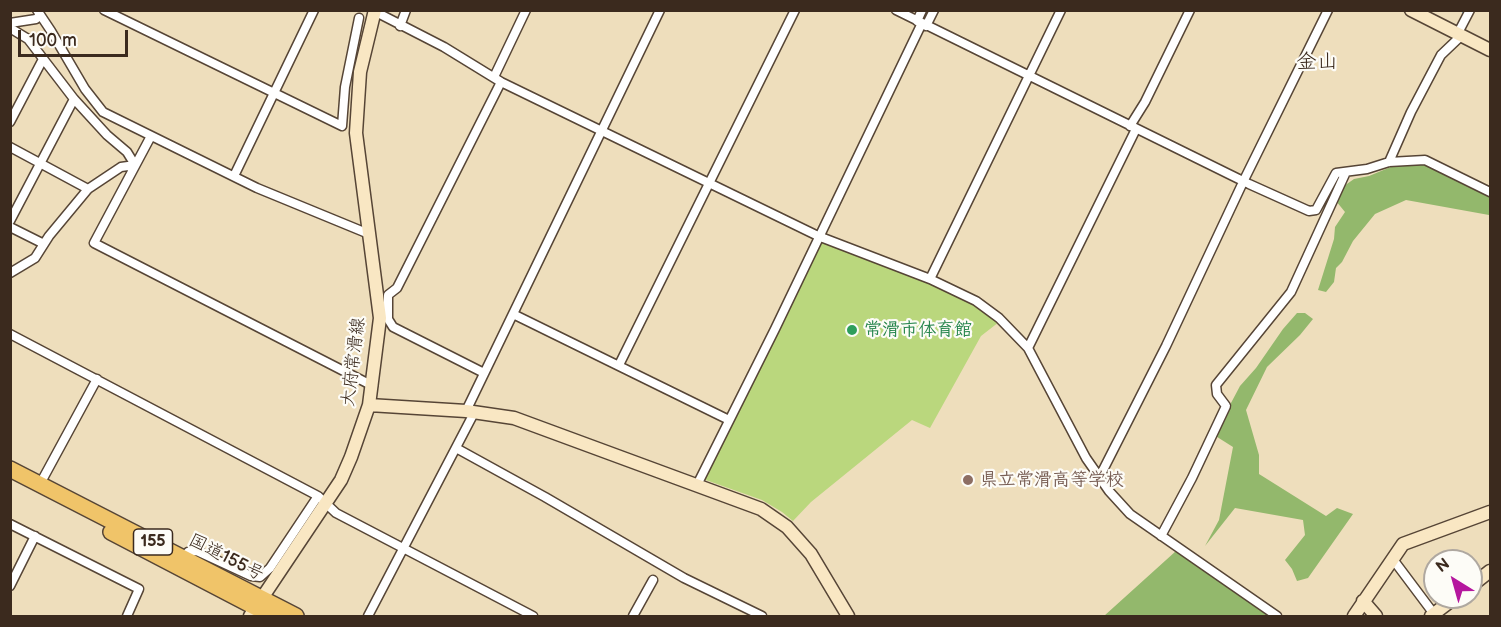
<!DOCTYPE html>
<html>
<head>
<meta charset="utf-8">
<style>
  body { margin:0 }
  #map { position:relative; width:1501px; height:627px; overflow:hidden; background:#eedebc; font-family:"Balsamiq Sans",sans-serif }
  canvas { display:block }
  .frame { position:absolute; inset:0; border:12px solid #3b2a1e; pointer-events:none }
  .north { position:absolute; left:1423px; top:549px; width:60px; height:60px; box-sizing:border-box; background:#fdfcf7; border:2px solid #afa8a0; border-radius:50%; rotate:323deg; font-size:16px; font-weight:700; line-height:24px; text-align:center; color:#3b2a1e }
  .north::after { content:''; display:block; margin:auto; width:21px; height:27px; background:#b5179e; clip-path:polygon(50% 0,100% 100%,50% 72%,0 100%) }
  .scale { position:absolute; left:18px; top:30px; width:110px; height:27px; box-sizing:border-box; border:3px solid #3b2a1e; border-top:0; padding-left:8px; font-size:18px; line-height:21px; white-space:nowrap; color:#3b2a1e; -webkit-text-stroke:4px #fdfcf7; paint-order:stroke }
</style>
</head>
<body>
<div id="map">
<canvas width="1501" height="627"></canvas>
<div class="frame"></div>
<div class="north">N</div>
<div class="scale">100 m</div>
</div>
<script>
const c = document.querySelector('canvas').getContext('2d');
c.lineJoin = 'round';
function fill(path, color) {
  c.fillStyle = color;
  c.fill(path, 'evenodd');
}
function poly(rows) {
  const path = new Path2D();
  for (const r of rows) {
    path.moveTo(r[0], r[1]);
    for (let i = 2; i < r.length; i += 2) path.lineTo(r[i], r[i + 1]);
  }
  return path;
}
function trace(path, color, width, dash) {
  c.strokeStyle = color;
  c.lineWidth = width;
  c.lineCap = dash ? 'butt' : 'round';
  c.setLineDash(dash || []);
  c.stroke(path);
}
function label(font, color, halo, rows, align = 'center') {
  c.font = font + ' "Balsamiq Sans","Klee One",sans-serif';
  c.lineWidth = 4.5;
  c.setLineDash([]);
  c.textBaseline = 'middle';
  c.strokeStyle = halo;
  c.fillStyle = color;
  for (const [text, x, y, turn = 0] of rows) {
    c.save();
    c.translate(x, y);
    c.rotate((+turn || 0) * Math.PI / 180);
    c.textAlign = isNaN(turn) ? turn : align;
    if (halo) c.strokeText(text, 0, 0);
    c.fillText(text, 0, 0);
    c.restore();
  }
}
const green = poly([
  [819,240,959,294,977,304,999,322,981,336,930,428,912,420,811,502,793,521,782,512,762,500,703,479]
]);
const forest = poly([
  [1423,162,1490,194,1490,245,1489,215,1406,200,1375,214,1353,241,1342,262,1336,268,1334,282,1326,292,1318,290,1334,239,1335,227,1345,212,1336,201,1344,186,1354,179,1369,176,1398,164],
  [1297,313,1305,313,1313,319,1300,335,1267,367,1246,410,1259,455,1259,474,1326,516,1337,508,1353,514,1308,578,1297,581,1292,569,1285,560,1305,535,1303,520,1235,508,1205,546,1219,520,1233,447,1214,435,1240,386,1256,368,1283,329],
  [1176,551,1208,573,1269,616,1104,616]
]);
const stream = poly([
  [1463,12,1464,10]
]);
const street = poly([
  [37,10,51,31,85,89,103,112,257,188,369,234],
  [104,10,342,126,345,87,359,18],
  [372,10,444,47,501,82,818,236,930,279,976,301,999,318,1028,348,1086,458,1109,491,1130,514,1277,616],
  [896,10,1249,184,1309,211,1316,210,1336,173,1367,169,1389,162,1425,160,1490,192],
  [917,21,922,10],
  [10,23,36,19,40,15],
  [400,26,406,10],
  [926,26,934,10],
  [10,28,28,39,74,99,107,135,127,152,135,165,121,167,88,189,49,236,35,258,10,273],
  [1458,33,1470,10],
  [494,77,526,10],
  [10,122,43,59],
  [1130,126,1145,102,1190,10],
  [151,136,94,243,373,386],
  [10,147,88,189],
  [1389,162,1411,112,1441,55,1462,35],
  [234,176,314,10],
  [10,221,74,99],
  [10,227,44,244],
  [930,279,1061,10],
  [513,314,729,420],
  [10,334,318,496,336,513,533,616],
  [1028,348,1136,129],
  [619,365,795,10],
  [484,373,393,327,388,319,388,295,397,288,501,82],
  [466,411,660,10],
  [456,448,545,497,684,578,762,616],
  [1099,478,1166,346,1244,180,1328,10],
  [40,484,97,379],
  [697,485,775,329,922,23],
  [10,524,139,589,127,616],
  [1161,536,1192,478,1226,406,1217,394,1216,385,1291,292,1346,172],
  [182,558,188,552,197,551,251,576,260,577,270,568,318,496],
  [1392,558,1434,614],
  [10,586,35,536],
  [368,616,474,413],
  [633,616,653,580]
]);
const secondary = poly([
  [1411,10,1490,50],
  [369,405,466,411,514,418,761,509,787,527,811,554,848,616],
  [1471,586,1490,571],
  [1363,601,1376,616],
  [250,616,341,480,351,457,369,405,380,318,356,133,360,72,375,10],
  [1354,616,1403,544,1490,512],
  [1431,616,1456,597]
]);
const highway = poly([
  [10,469,296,616],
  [111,532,272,616]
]);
const markers = [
  [852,330,6,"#2e9e5b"],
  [968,480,6,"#8d6e63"]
];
const shields = [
  [153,542,39]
];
const shieldNames = [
  ["155",153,542]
];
const leisureNames = [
  ["常滑市体育館",864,330]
];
const streetNames = [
  ["大府常滑線",354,362,-83],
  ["国道155号",226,558,27]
];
const educationNames = [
  ["県立常滑高等学校",980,480]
];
const quarterNames = [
  ["金山",1317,63]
];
fill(green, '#bad77d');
fill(forest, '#93b86c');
trace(stream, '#77c0f0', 2);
trace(street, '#564536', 11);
trace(secondary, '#564536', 15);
trace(highway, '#564536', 18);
trace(street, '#fff', 8);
trace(secondary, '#f9e7c3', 12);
trace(highway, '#f0c469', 15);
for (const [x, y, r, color] of markers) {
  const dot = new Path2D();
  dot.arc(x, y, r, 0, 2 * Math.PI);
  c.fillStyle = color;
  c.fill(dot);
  trace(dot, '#fdfcf7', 2);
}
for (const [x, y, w] of shields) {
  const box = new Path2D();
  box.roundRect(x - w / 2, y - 13, w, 26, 4.5);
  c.fillStyle = '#fdfcf7';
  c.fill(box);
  trace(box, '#3b2a1e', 1.5);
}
label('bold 16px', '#3b2a1e', null, shieldNames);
label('bold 18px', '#27864d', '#fdfcf7', leisureNames, 'left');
label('18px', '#3b2a1e', '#fdfcf7', streetNames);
label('bold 18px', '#785e54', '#fdfcf7', educationNames, 'left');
label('21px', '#3b2a1e', '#fdfcf7', quarterNames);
</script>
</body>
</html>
